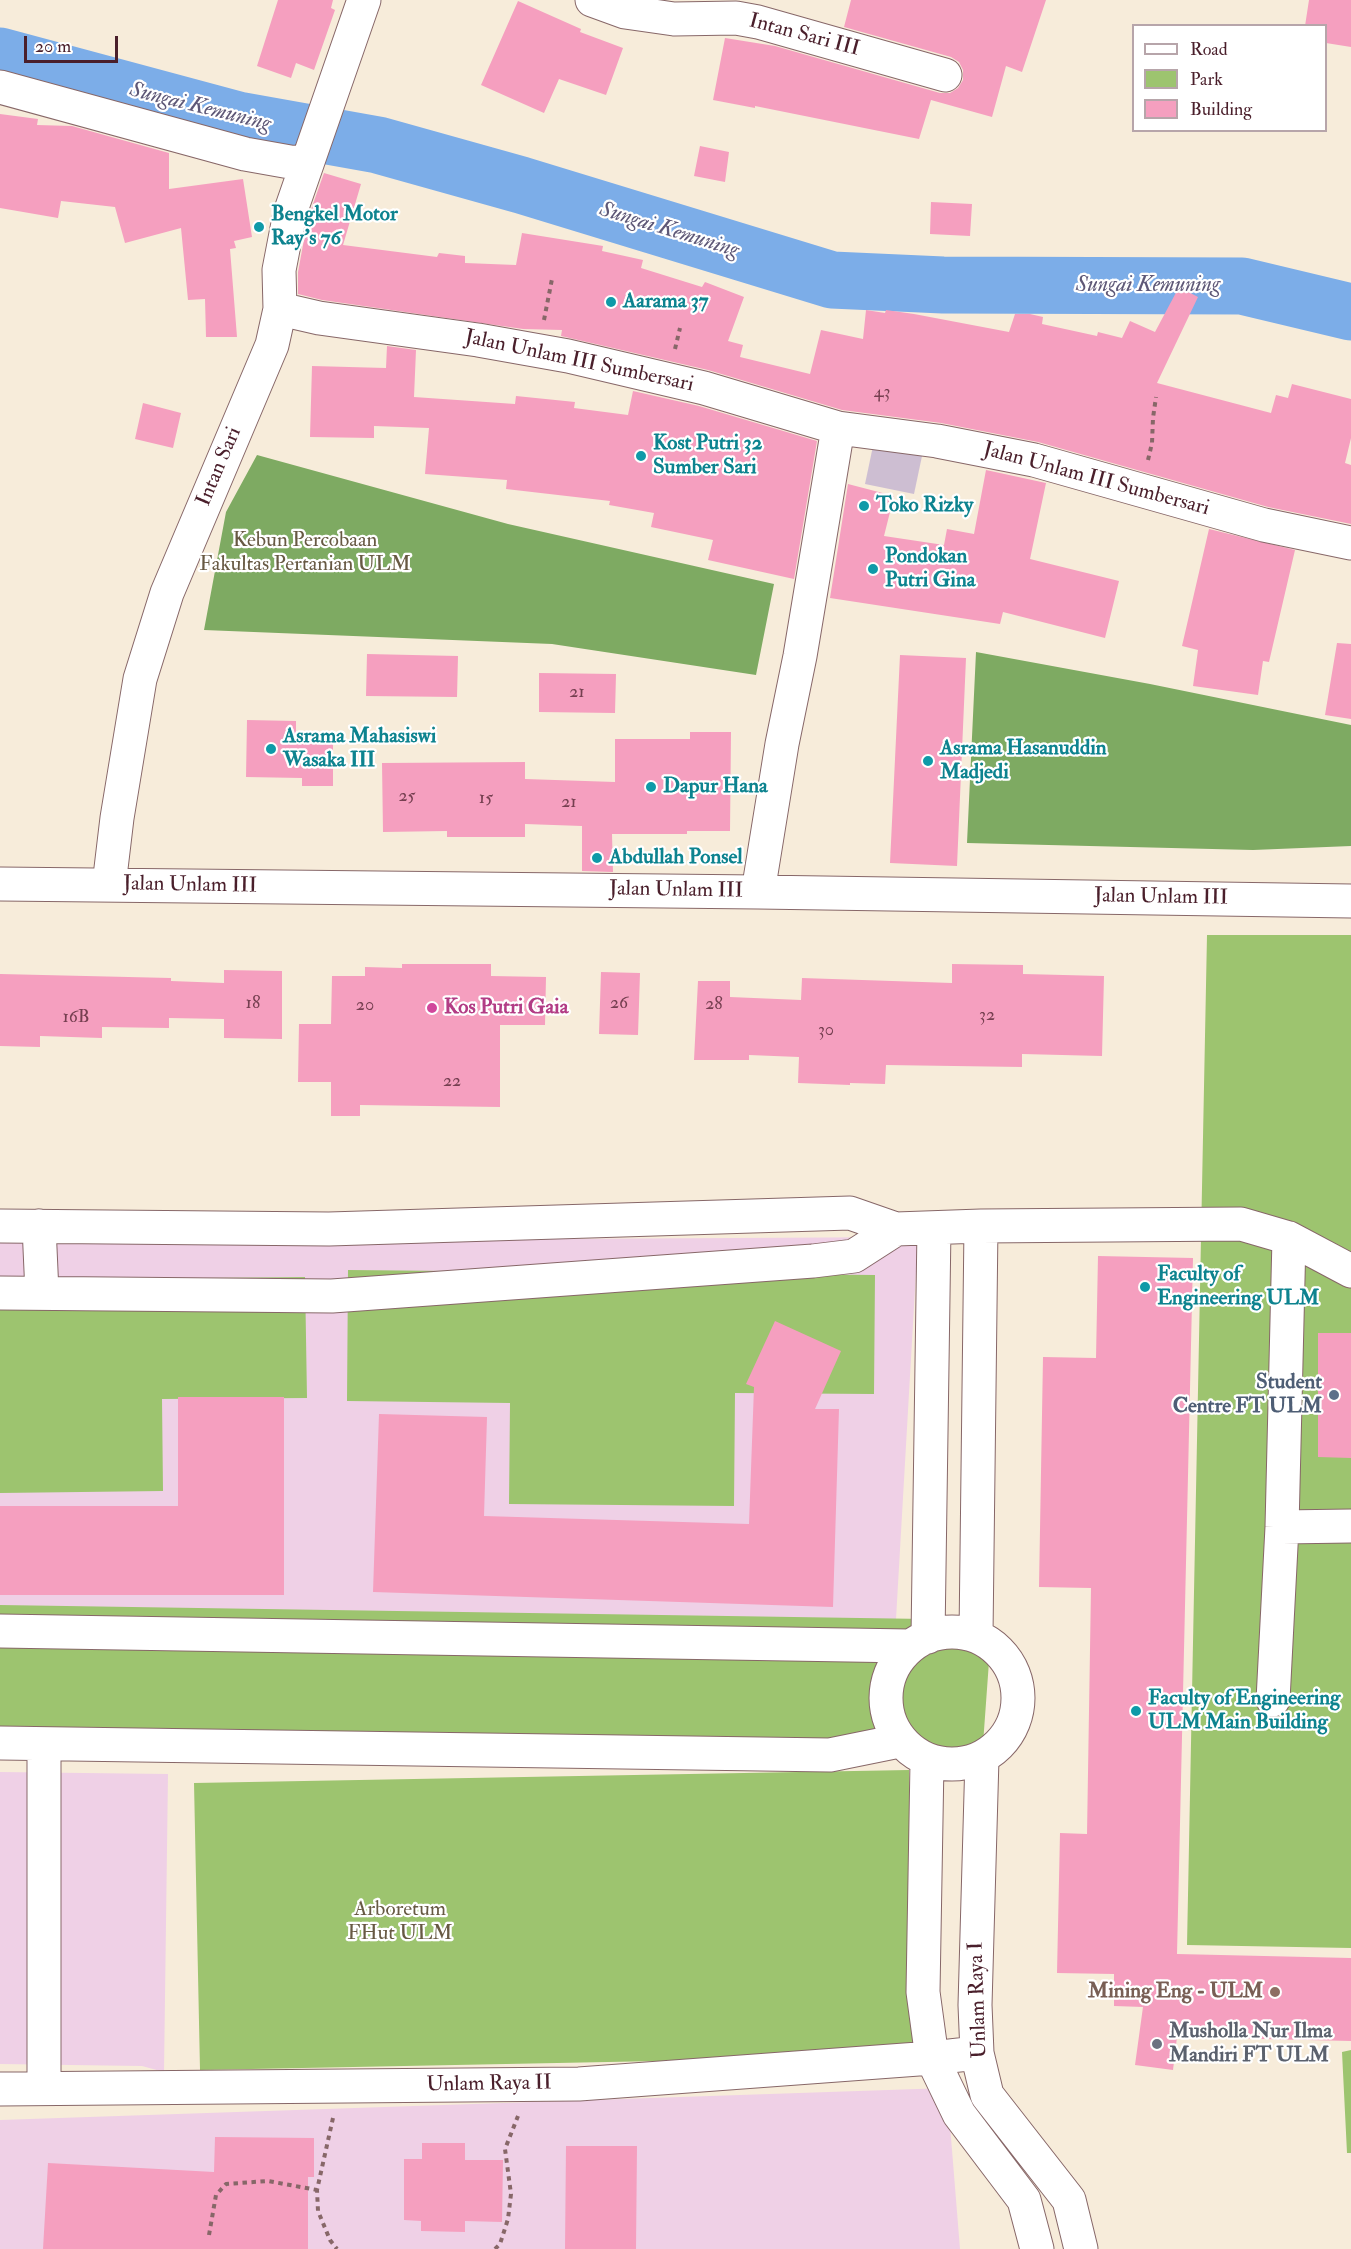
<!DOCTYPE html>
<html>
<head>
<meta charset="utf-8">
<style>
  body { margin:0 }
  #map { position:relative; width:1351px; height:2249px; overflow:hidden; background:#f7ecda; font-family:"IM FELL Double Pica",serif }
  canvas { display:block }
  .legend { position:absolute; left:1132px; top:24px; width:195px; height:108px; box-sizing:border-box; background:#fff; border:2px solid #b7a5aa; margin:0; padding:8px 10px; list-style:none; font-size:18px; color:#4a1f2b }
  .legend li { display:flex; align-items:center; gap:12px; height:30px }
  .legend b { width:30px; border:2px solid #b7a5aa }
  .scale { position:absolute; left:24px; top:36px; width:94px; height:27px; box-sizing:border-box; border:3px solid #4a1f2b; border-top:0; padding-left:8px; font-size:18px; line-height:21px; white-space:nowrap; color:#4a1f2b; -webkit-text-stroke:4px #fff; paint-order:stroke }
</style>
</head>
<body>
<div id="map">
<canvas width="1351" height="2249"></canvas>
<ul class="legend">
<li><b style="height:8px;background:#fff"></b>Road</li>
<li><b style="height:16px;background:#9dc46f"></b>Park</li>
<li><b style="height:16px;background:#f59fbf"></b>Building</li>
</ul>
<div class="scale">20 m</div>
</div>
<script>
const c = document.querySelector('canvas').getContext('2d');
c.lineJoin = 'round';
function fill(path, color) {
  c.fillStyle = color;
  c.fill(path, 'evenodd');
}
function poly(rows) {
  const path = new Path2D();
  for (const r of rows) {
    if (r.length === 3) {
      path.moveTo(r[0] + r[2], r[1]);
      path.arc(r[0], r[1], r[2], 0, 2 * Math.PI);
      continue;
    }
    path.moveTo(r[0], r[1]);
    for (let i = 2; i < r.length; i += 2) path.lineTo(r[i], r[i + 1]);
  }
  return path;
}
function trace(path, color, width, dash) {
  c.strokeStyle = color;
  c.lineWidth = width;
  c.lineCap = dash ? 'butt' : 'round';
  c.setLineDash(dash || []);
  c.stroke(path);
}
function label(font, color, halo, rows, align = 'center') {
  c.font = font + ' "IM FELL Double Pica",serif';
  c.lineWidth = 4.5;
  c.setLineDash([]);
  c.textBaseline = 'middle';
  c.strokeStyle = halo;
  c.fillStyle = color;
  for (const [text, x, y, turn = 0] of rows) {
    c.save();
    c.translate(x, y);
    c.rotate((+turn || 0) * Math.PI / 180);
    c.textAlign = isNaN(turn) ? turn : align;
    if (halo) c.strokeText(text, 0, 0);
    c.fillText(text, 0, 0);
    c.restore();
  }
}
const built = poly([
  [918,1237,896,1619,0,1622,0,1242],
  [0,1772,168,1774,164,2072,142,2066,0,2064],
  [947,2088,960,2249,0,2249,0,2120]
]);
const industrial = poly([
  [873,446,922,456,914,494,865,484]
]);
const green = poly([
  [1207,935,1351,935,1351,1948,1187,1945],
  [348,1270,875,1275,874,1394,735,1393,734,1506,509,1504,510,1403,347,1401],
  [305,1277,307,1398,162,1399,163,1491,0,1493,0,1280],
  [0,1605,992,1620,982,1758,0,1752],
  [909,1770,914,2056,200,2070,194,1783],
  [1351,2050,1351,2153,1347,2153,1342,2052]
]);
const forest = poly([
  [257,455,508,524,774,584,756,675,552,644,204,630,226,512],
  [976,652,1150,684,1351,725,1351,846,1253,850,967,843]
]);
const river = poly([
  [0,56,238,120,378,145,521,185,832,280,943,285,1242,286,1351,312]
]);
const building = poly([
  [278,0,333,0,331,8,335,10,314,70,296,63,291,78,257,66],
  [851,0,1046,0,1022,72,1006,66,992,117,931,100,919,139,755,106,755,108,713,100,725,38,775,46,940,93,950,93,958,88,963,80,963,70,959,62,951,57,844,27],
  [1309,0,1351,0,1351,47,1326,43,1326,26,1305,26],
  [518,1,581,29,580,32,623,48,606,95,559,79,544,113,481,85],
  [0,114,38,119,37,125,72,126,169,153,169,189,243,179,252,237,234,241,236,248,230,249,237,337,206,337,205,299,188,300,181,228,125,243,115,207,61,201,58,218,0,208],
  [700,146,729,152,725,182,694,176],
  [324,173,361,184,343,245,437,257,439,253,465,256,465,263,516,265,522,233,603,246,602,251,643,260,641,268,702,287,705,282,744,297,728,341,743,345,740,357,810,374,821,330,863,339,866,310,885,313,886,310,914,314,1009,332,1015,314,1030,314,1043,317,1042,324,1097,336,1098,332,1122,338,1130,321,1155,332,1179,287,1198,297,1157,383,1271,413,1276,395,1288,398,1292,384,1351,399,1351,438,1345,463,1351,465,1351,524,1268,507,1038,442,941,423,842,410,708,370,561,336,562,330,523,329,322,300,298,294,298,272,308,218],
  [931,202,972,204,970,236,930,234],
  [387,346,416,350,414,397,515,404,516,396,575,402,574,408,628,415,633,391,699,406,817,441,794,579,708,560,713,540,651,527,654,513,609,505,610,501,506,489,507,480,425,474,429,428,374,426,374,438,310,437,312,366,386,368],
  [143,403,181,413,173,448,135,439],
  [986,470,1046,483,1030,559,1119,581,1105,638,1003,612,1000,624,830,598,848,484,894,496,884,536,944,545,947,529,974,534],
  [1209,529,1295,550,1269,662,1263,661,1258,695,1193,686,1198,650,1182,646],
  [1337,643,1351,644,1351,719,1325,715],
  [367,654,458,656,457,697,366,696],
  [900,655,966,658,957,866,890,863],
  [539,673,616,674,615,713,539,712],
  [247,720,296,721,296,734,333,735,333,786,302,786,302,778,246,777],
  [690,732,731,732,730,831,687,831,687,834,612,834,613,872,582,871,582,826,525,824,525,837,447,837,447,831,383,832,382,763,525,762,525,779,615,782,615,739,690,739],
  [402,964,491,964,491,976,546,977,545,1025,500,1025,500,1107,360,1105,360,1116,331,1116,331,1082,298,1082,299,1024,331,1024,332,976,365,976,365,967,402,968],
  [952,964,1023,965,1023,974,1104,976,1102,1056,1022,1054,1022,1067,886,1065,885,1084,850,1083,850,1085,798,1083,799,1057,749,1055,749,1060,694,1060,698,981,730,981,730,997,801,1000,802,978,952,983],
  [224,970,282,971,282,1039,224,1038,224,1019,169,1018,169,1028,102,1027,102,1038,40,1036,40,1047,0,1046,0,974,171,978,171,981,224,983],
  [601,972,640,973,638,1035,599,1034],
  [1098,1256,1193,1258,1177,1954,1351,1958,1351,2041,1177,2037,1173,2070,1135,2065,1143,2007,1114,2006,1114,1974,1057,1973,1060,1833,1087,1834,1091,1588,1039,1587,1043,1357,1096,1358],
  [775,1321,841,1351,815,1409,839,1409,833,1607,373,1592,379,1414,487,1417,484,1516,749,1524,754,1387,746,1384],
  [1318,1333,1351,1333,1351,1458,1318,1457],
  [178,1397,284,1397,284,1595,0,1595,0,1506,178,1506],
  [215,2137,314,2138,314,2177,308,2177,308,2249,43,2249,48,2163,214,2172],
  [422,2143,465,2143,465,2160,503,2160,502,2222,465,2221,465,2232,421,2231,421,2221,404,2220,404,2159,422,2159],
  [566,2146,637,2146,636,2249,565,2249]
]);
const path = poly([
  [544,320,552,279],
  [675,349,680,328],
  [1148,460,1152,443,1153,418,1156,397],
  [333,2118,317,2190,318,2211,330,2240,337,2249],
  [209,2235,216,2195,226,2184,268,2181,317,2190],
  [495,2249,500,2244,508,2219,511,2194,505,2149,518,2116]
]);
const minor = poly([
  [592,0,625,12,674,19,736,18,758,22,945,75],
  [0,87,245,154,290,162,305,163],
  [280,309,319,318,478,340,568,356,704,388,838,428,937,441,1034,460,1264,525,1351,543],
  [0,884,758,892,1351,901],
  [109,885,117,818,140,679,167,593,272,345,280,309,279,270,290,213,364,0],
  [758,892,782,744,800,656,838,428],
  [0,1226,329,1229,850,1213,896,1229,981,1226,1241,1224,1289,1238,1282,1527,1273,1700],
  [39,1226,42,1293],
  [1289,1238,1351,1271],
  [0,1293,332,1296,813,1261,854,1256,896,1229],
  [1282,1527,1351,1526],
  [0,1631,909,1646],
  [952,1698,66],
  [976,1635,981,1226],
  [928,1637,934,1228],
  [0,1743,830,1755,899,1741],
  [982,1758,975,2005,977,2053,987,2095,1069,2200,1081,2249],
  [927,1762,923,1992,932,2058,959,2114,1024,2200,1037,2249],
  [44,2088,44,1744],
  [0,2089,579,2084,932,2058,977,2053]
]);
const markers = [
  [259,227,6,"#0f9aa8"],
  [611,302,6,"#0f9aa8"],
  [641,456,6,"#0f9aa8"],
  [864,506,6,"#0f9aa8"],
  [873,569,6,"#0f9aa8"],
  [271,749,6,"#0f9aa8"],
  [928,761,6,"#0f9aa8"],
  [651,787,6,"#0f9aa8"],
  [597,858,6,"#0f9aa8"],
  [432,1008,6,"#d1479c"],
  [1145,1287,6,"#0f9aa8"],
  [1334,1395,6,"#5c6f8a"],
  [1136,1711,6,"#0f9aa8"],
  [1275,1992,6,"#8d6e63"],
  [1157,2044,6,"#6b7280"]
];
const numberNames = [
  ["43",882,393],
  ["21",577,693],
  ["25",407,797],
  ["15",486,799],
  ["21",569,803],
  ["18",253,1004],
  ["26",619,1004],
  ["28",714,1005],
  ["20",365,1006],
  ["32",987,1016],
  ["16B",76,1018],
  ["30",826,1031],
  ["22",452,1082]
];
const streetNames = [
  ["Intan Sari III",804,36,15],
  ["Jalan Unlam III Sumbersari",579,362,12],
  ["Intan Sari",220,467,-67],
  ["Jalan Unlam III Sumbersari",1096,480,15],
  ["Jalan Unlam III",190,886,1],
  ["Jalan Unlam III",676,891,1],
  ["Jalan Unlam III",1161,898,1],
  ["Unlam Raya I",979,2000,-92],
  ["Unlam Raya II",489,2085,-1]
];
const cultureNames = [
  ["Bengkel Motor",271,215],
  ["Ray's 76",271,239],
  ["Aarama 37",623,302],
  ["Kost Putri 32",653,444],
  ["Sumber Sari",653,468],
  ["Toko Rizky",876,506],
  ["Pondokan",885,557],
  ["Putri Gina",885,581],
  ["Asrama Mahasiswi",283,737],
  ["Wasaka III",283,761],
  ["Asrama Hasanuddin",940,749],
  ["Madjedi",940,773],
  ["Dapur Hana",663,787],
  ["Abdullah Ponsel",609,858],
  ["Faculty of",1157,1275],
  ["Engineering ULM",1157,1299],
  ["Faculty of Engineering",1148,1699],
  ["ULM Main Building",1148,1723]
];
const parkNames = [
  ["Kebun Percobaan",305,541],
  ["Fakultas Pertanian ULM",305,565],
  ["Arboretum",400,1910],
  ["FHut ULM",400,1934]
];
const hotelNames = [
  ["Kos Putri Gaia",444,1008]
];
const serviceNames = [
  ["Student",1322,1383],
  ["Centre FT ULM",1322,1407]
];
const educationNames = [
  ["Mining Eng - ULM",1263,1992]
];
const worshipNames = [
  ["Musholla Nur Ilma",1169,2032],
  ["Mandiri FT ULM",1169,2056]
];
const waterNames = [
  ["Sungai Kemuning",200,108,14],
  ["Sungai Kemuning",669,231,17],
  ["Sungai Kemuning",1148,286]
];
fill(built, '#efd0e6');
fill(industrial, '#cdbed2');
fill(green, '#9dc46f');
fill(forest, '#7eaa62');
trace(river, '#7cade8', 57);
fill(building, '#f59fbf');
trace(minor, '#876768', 35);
trace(path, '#876768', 4, [4.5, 4.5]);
trace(minor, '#fff', 33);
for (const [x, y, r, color] of markers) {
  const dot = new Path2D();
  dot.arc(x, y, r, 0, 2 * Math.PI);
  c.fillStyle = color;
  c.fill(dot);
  trace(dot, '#fff', 2);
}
label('18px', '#753f50', null, numberNames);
label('21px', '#4a1f2b', '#fff', streetNames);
label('bold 21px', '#0d838f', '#fff', cultureNames, 'left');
label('21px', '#675943', '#fff', parkNames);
label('bold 21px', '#b23c85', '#fff', hotelNames, 'left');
label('bold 21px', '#4e5e75', '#fff', serviceNames, 'right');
label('bold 21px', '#785e54', '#fff', educationNames, 'right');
label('bold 21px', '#5b616d', '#fff', worshipNames, 'left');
label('italic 22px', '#5e5877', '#fff', waterNames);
</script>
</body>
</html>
